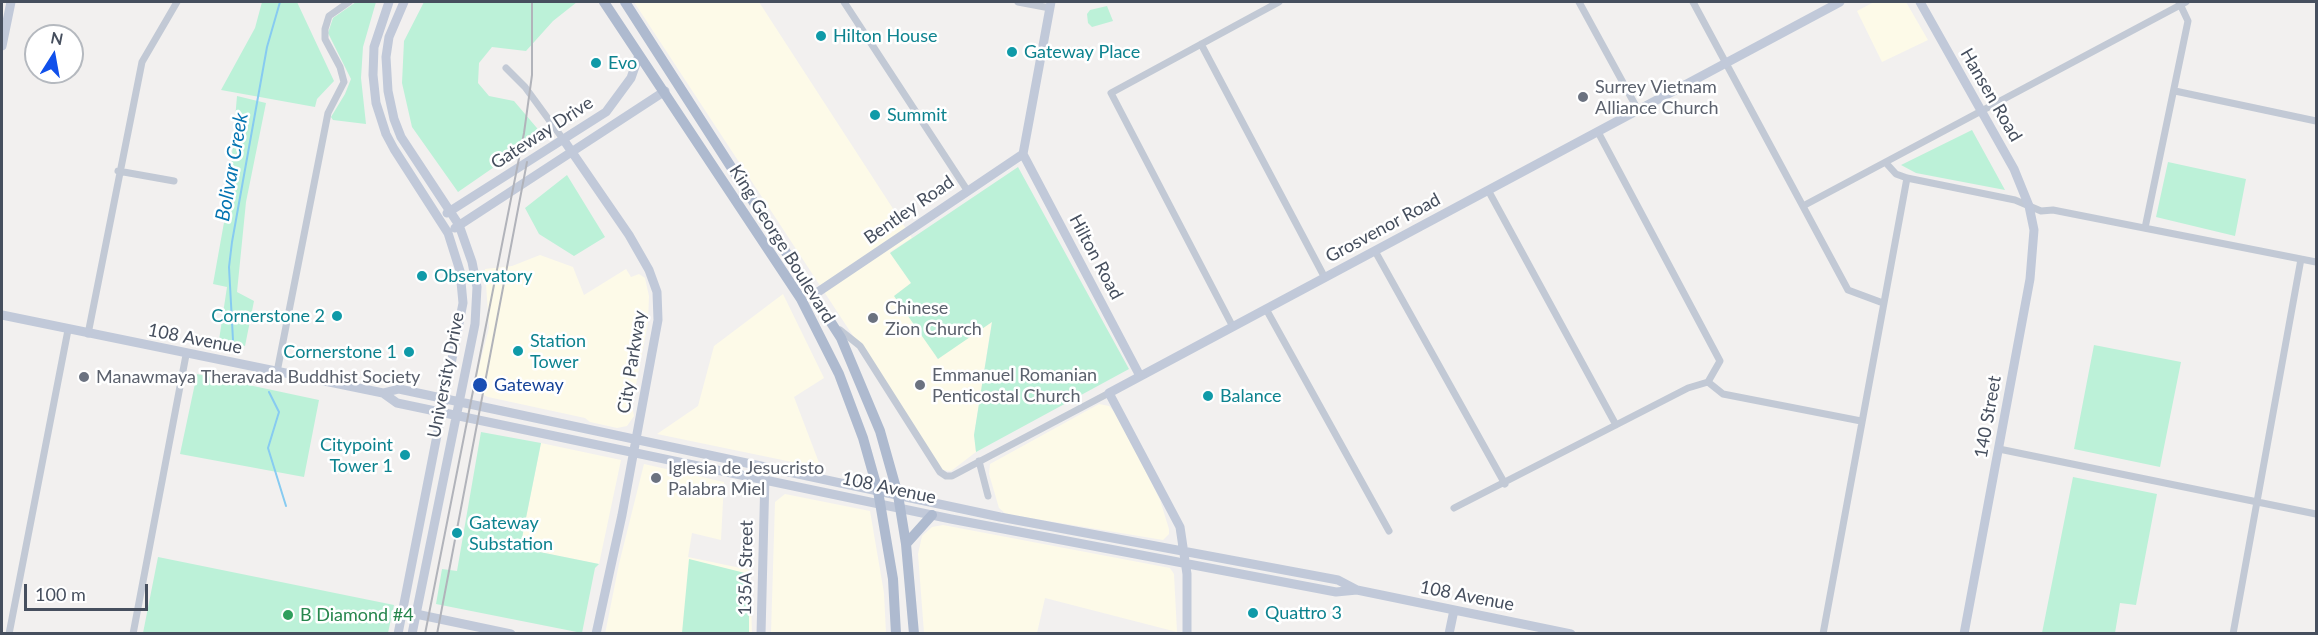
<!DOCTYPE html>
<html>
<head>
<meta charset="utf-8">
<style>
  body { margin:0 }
  #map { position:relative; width:2318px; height:635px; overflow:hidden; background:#f2f0ef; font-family:Lato,sans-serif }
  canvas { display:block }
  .frame { position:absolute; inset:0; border:3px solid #464f5e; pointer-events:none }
  .north { position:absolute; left:24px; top:24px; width:60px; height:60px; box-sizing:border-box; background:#fff; border:2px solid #b5b9bf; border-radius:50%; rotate:11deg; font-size:16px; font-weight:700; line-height:24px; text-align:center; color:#464f5e }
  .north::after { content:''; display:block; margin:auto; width:21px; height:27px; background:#1050eb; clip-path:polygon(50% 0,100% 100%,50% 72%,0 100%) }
  .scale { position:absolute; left:24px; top:584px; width:124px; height:27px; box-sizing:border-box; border:3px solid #464f5e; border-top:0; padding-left:8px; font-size:18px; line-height:21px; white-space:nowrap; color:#464f5e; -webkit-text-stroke:4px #fff; paint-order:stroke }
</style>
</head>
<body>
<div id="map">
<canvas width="2318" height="635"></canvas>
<div class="frame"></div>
<div class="north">N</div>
<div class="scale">100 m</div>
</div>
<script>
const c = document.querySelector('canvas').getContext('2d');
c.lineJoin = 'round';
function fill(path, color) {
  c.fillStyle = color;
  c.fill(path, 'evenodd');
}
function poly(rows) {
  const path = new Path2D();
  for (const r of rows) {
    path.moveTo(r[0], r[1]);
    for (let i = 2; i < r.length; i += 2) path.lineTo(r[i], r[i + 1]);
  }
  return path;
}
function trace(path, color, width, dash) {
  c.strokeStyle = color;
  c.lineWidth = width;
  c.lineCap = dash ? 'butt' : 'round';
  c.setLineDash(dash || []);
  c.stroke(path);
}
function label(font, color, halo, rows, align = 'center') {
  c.font = font + ' Lato,sans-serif';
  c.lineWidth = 5;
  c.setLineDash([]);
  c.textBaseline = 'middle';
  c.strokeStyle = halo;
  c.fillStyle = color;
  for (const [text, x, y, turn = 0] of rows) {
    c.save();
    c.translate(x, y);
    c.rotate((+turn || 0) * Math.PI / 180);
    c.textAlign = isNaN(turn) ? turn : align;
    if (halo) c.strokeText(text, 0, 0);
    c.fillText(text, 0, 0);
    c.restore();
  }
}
const commercial = poly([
  [634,2,759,2,912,238,890,252,911,283,937,359,992,321,974,435,976,452,951,471,941,470],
  [1874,2,1906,2,1928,40,1882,62,1857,11],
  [540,255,573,267,584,295,626,269,631,277,639,274,645,278,649,296,648,323,632,405,634,416,627,426,617,428,590,422,585,418,488,397,473,390,489,328,485,269,512,266],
  [783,294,824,378,794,397,821,468,657,434,698,406,714,346],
  [1099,404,1109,406,1118,416,1160,500,1169,529,1169,534,1163,540,1006,514,999,508,989,474,990,464],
  [541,443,621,460,599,564,520,548],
  [644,464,724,482,721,540,692,533,688,557,750,570,752,633,605,634,619,564],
  [785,494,870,511,884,593,886,633,771,633,775,502],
  [943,525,1170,568,1174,574,1177,632,1045,598,1037,633,924,633,918,554,922,536,932,527]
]);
const green = poly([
  [262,2,297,2,334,81,317,99,315,107,221,90,255,28],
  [356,2,376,2,363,47,361,78,366,124,333,120,331,117,345,94,351,79,328,33,333,18],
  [424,2,577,2,553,21,526,51,492,47,479,63,478,83,489,96,514,101,542,134,458,192,412,127,402,83,404,41],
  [1107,6,1113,21,1092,27,1088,23,1087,14,1090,10],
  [237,96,266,103,246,202,237,292,254,301,245,346,219,340,227,287,213,284,228,200],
  [1972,130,2005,190,1916,173,1901,165],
  [2168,162,2246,179,2235,236,2156,217],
  [1018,167,1129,369,976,452,974,435,992,322,938,359,894,296,911,283,890,253],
  [567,175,605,237,574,256,539,234,525,208],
  [2094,345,2181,362,2160,467,2074,449],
  [197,374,319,400,304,477,180,454],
  [481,432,541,443,520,548,599,564,595,568,582,633,436,604,442,569,457,571],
  [2073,477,2157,494,2136,605,2120,603,2115,633,2042,633],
  [158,557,394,605,388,633,143,633],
  [689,559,749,574,749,633,682,633]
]);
const stream = poly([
  [233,340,229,267,232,242,267,47,280,2],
  [269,392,279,412,268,448,286,506]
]);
const street = poly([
  [844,2,967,190],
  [1018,2,1050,8],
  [1579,2,1638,110],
  [1693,2,1848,290,1883,303],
  [1201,44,1325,278],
  [506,68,525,87,563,139],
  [2175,91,2316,121],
  [1598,132,1720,361,1708,382],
  [1886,163,1896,174,1907,178,2015,200,2041,211,2053,210,2316,262],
  [118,171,174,181],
  [1488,190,1616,425],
  [1803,206,2186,2],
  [2145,228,2188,21,2179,2],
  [1375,251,1505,484],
  [1266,309,1389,531],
  [1233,327,1111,93,1279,2],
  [840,330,860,346,940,472,946,476,952,476,1109,393],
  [88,334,142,62,177,2],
  [277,372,328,113,344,82,340,67,325,39,325,29,329,16,349,2],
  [1708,382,1723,394,1861,421],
  [1999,449,2316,514],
  [979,461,988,496],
  [1454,508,1688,388,1708,382],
  [9,634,68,330],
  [133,634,186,355],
  [1823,634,1907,178],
  [2233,634,2301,259]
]);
const secondary = poly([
  [389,2,374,47,373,75,376,103,386,134,394,149,448,233,460,271,463,303,398,634],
  [404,2,389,37,386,57,388,91,394,119,401,137,459,225,472,262,477,287,475,324,412,634],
  [1920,2,2014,169,2029,206,2034,230,2030,279,1964,634],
  [2,46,11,2],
  [563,139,629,235,649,270,657,292,658,320,622,515,596,634],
  [1023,154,1140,376],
  [1023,154,1051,2],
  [447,213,606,112,631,78,639,55],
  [455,228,665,91],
  [815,294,1023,154],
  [2,315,383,393,399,389,1000,517,1338,580,1357,590],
  [383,393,397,403,951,519,1336,592,1357,590,1571,634],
  [411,613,511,634],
  [761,634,765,475],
  [1187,634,1187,574,1180,527,1109,393,1840,2],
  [1449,634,1454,610]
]);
const primary = poly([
  [604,2,801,299,839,374,863,438,878,491,893,579,896,634],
  [625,2,841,338,880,431,898,495,906,544,914,634],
  [906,544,932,515]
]);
const rail = poly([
  [425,634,524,133,532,75,532,2],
  [437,634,527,162]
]);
const markers = [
  [821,36,6,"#0f9aa8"],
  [1012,52,6,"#0f9aa8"],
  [596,63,6,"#0f9aa8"],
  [1583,97,6,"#6b7280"],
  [875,115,6,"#0f9aa8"],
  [422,276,6,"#0f9aa8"],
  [337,316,6,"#0f9aa8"],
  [873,318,6,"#6b7280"],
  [518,351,6,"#0f9aa8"],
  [409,352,6,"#0f9aa8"],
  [84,377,6,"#6b7280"],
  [480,385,8,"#1a4fb4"],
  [920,385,6,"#6b7280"],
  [1208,396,6,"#0f9aa8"],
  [405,455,6,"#0f9aa8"],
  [656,478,6,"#6b7280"],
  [457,533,6,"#0f9aa8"],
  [1253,613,6,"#0f9aa8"],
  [288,615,6,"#2e9e5b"]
];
const cultureNames = [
  ["Hilton House",833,36],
  ["Gateway Place",1024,52],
  ["Evo",608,63],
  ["Summit",887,115],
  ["Observatory",434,276],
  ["Cornerstone 2",325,316,"right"],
  ["Station",530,341],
  ["Tower",530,362],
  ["Cornerstone 1",397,352,"right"],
  ["Balance",1220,396],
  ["Citypoint",393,445,"right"],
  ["Tower 1",393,466,"right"],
  ["Gateway",469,523],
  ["Substation",469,544],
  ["Quattro 3",1265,613]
];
const worshipNames = [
  ["Surrey Vietnam",1595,87],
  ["Alliance Church",1595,108],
  ["Chinese",885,308],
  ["Zion Church",885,329],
  ["Emmanuel Romanian",932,375],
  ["Penticostal Church",932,396],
  ["Manawmaya Theravada Buddhist Society",96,377],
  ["Iglesia de Jesucristo",668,468],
  ["Palabra Miel",668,489]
];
const streetNames = [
  ["Hansen Road",1991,95,60],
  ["Gateway Drive",542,133,-33],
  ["Bentley Road",909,210,-35],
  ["Grosvenor Road",1383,228,-28],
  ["King George Boulevard",782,244,58],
  ["Hilton Road",1096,257,62],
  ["108 Avenue",195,339,11],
  ["City Parkway",632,362,-81],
  ["University Drive",446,375,-79],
  ["140 Street",1988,417,-80],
  ["108 Avenue",889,488,12],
  ["135A Street",746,568,-89],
  ["108 Avenue",1467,596,11]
];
const transitNames = [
  ["Gateway",494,385]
];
const leisureNames = [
  ["B Diamond #4",300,615]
];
const waterNames = [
  ["Bolivar Creek",232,167,-80]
];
fill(commercial, '#fdfae8');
fill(green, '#bcf1d8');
trace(stream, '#87cbf1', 2);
trace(street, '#c2c9d5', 7);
trace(secondary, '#c1c9d9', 9);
trace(primary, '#aebacf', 10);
trace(rail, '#b1b3ba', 2);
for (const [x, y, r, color] of markers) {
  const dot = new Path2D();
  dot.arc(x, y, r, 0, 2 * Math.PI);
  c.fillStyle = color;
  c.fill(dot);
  trace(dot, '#fff', 2);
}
label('18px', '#0d838f', '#fff', cultureNames, 'left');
label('18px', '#5b616d', '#fff', worshipNames, 'left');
label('18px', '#464f5e', '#fff', streetNames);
label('18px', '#164399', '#fff', transitNames, 'left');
label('18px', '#27864d', '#fff', leisureNames, 'left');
label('italic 20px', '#0575b2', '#fff', waterNames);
</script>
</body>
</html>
